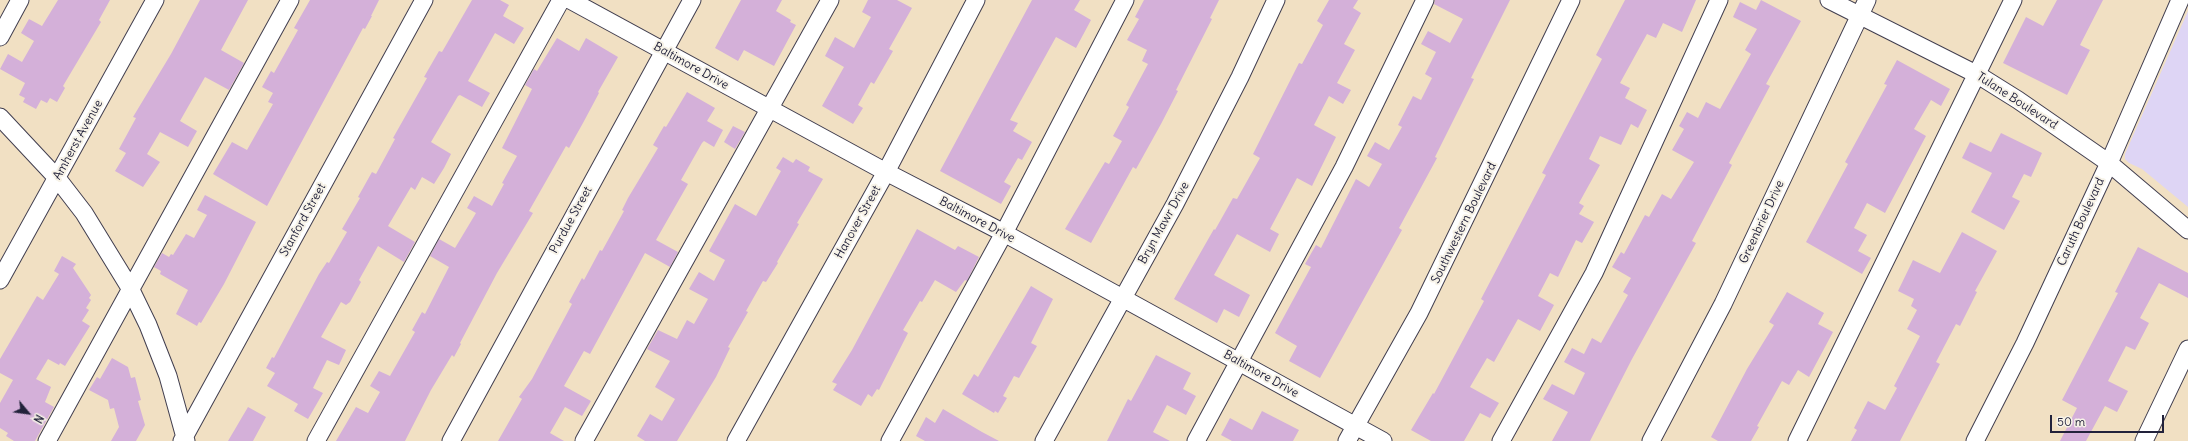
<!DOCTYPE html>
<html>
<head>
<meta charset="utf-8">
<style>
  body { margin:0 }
  #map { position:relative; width:2188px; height:441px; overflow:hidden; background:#f1e0c3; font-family:Delius,sans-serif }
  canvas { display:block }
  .north { position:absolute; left:8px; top:393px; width:40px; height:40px; -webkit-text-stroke:3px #f7f3e8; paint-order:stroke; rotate:119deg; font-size:11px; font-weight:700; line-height:16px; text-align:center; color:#22223b }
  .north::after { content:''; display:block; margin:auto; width:14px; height:18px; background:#22223b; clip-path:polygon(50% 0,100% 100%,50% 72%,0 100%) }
  .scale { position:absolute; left:2050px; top:415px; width:114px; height:18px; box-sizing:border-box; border:2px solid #22223b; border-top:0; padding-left:5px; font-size:12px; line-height:14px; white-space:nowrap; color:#22223b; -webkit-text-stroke:3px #f7f3e8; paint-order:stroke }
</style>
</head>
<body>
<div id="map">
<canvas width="2188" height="441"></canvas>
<div class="north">N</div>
<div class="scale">50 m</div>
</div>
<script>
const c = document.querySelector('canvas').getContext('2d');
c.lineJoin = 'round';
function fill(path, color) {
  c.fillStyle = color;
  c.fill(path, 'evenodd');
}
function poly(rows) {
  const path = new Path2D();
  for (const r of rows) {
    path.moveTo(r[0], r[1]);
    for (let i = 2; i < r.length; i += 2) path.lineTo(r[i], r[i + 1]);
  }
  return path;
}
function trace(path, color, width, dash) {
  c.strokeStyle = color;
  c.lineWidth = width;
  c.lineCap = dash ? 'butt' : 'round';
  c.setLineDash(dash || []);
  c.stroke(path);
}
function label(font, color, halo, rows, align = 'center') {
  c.font = font + ' Delius,sans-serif';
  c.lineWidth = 4;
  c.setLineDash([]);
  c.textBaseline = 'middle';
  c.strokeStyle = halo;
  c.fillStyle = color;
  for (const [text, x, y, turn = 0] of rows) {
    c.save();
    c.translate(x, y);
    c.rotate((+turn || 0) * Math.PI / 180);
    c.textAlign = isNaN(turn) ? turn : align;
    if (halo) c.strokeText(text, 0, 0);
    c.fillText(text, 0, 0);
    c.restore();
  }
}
const built = poly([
  [2188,11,2188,207,2142,169,2129,163,2125,159,2125,154]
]);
const building = poly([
  [58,0,110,0,99,20,101,22,63,86,65,88,57,102,50,98,47,103,41,100,36,109,23,102,25,98,19,95,25,83,0,69,8,54,22,62,34,41,21,33,29,19,42,26],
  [200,0,248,0,221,50,244,63,229,90,205,77,180,121,197,131,188,147,160,132,147,154,160,162,143,187,115,171,126,153,119,149,136,118,133,117,171,54],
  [310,0,379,0,371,16,372,16,365,29,363,28,267,206,213,174,232,142,247,150,273,104,268,102,273,93,262,87,271,71,274,73,298,30,294,28],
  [472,0,500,0,509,5,503,16,524,28,514,44,495,33,468,81,490,93,482,107,460,95,458,96,431,142,451,154,444,168,434,184,422,177,415,190,411,187,388,226,415,242,404,262,378,246,359,280,361,282,350,302,346,305,341,302,321,337,346,350,339,365,327,360,313,388,323,393,308,419,294,411,298,404,267,386,275,373,266,368,272,357,274,358,319,274,327,262,329,263,347,232,342,229,360,198,358,197,372,172,376,174,395,139,393,138,427,78,424,77,439,51,442,52],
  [741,0,782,0,776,11,791,20,790,22,796,25,774,66,744,50,738,61,715,48],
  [868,0,897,0,912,8,889,49,893,51,874,84,871,82,858,105,863,108,853,124,822,106,844,67,825,56,835,37,854,48,871,17,862,12],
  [1032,0,1080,0,1074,10,1091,20,1076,48,1056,37,1010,120,1018,123,1013,131,1032,142,1022,160,1018,158,1004,182,1011,186,1001,204,940,171],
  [1144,0,1219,0,1210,18,1212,19,1176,90,1178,91,1161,124,1136,169,1133,167,1091,243,1065,229,1105,162,1109,164,1122,141,1113,136,1129,107,1126,105,1148,64,1142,61,1147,50,1127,40,1139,19,1135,17],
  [1329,0,1358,0,1353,8,1361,13,1344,44,1355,50,1337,83,1351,90,1343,104,1329,96,1314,125,1336,137,1312,186,1297,178,1270,229,1279,234,1270,252,1237,234,1214,275,1250,295,1239,317,1224,309,1217,323,1174,299,1214,229,1215,230,1233,198,1237,199,1260,158,1253,154,1299,63,1302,64,1323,25,1317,21],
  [1435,0,1510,0,1471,78,1474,79,1435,157,1437,158,1399,228,1402,230,1320,378,1289,361,1297,346,1275,333,1311,267,1305,264,1316,245,1321,248,1356,179,1369,187,1382,164,1367,156,1375,142,1389,150,1402,127,1398,125,1413,96,1421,100,1432,78,1425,74,1436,52,1421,44,1428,31,1450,43,1463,19,1434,4],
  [1625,0,1696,0,1682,32,1663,23,1656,38,1647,34,1620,83,1630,88,1625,98,1647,110,1638,128,1631,124,1621,145,1600,136,1589,159,1600,165,1579,203,1584,206,1579,214,1594,222,1582,243,1576,240,1558,277,1550,273,1538,296,1554,305,1540,331,1518,319,1494,362,1487,358,1470,387,1499,403,1490,418,1480,413,1464,441,1431,441,1411,430,1433,393,1434,394,1484,301,1481,299,1546,175,1542,173,1602,59,1596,55],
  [1761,0,1801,21,1766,84,1770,86,1729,163,1732,165,1692,241,1696,243,1632,359,1590,441,1552,441,1568,412,1543,399,1552,384,1574,395,1585,373,1564,362,1572,348,1584,354,1592,338,1601,343,1628,295,1623,292,1631,278,1612,267,1621,252,1624,254,1645,215,1649,217,1662,194,1671,199,1694,162,1672,150,1684,129,1679,126,1687,112,1698,118,1706,102,1720,109,1751,54,1745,50,1757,29,1733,17,1740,2,1756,10],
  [2057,0,2103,0,2080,45,2090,50,2067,95,2003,63,2026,17,2043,26],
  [557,38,579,51,586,38,618,57,598,92,599,93,583,123,569,148,566,146,529,211,533,213,497,273,460,343,461,344,454,357,452,355,431,390,405,441,336,441,356,407,368,413,380,392,370,386,379,371,390,376,415,332,412,330,422,312,425,314,449,267,430,256,439,239,455,248,476,213,467,208,474,196,492,206,504,184,502,183,517,156,502,148,532,89,525,85,534,69,537,71],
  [1897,60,1950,89,1941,106,1931,100,1914,129,1926,136,1885,213,1867,203,1854,228,1867,235,1858,251,1871,258,1862,274,1806,242,1848,164,1845,162,1887,85,1884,84],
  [687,92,715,108,707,121,723,130,714,147,704,141,702,143,681,180,688,184,656,240,678,252,670,267,645,253,590,354,584,351,564,386,591,401,582,416,565,407,550,433,564,441,498,441,522,399,519,397,532,379,572,304,569,302,582,278,584,280,600,250,602,251,624,211,622,210,628,198,658,148,653,145,664,126,666,127],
  [733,126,745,132,735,149,724,142],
  [2001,133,2042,153,2031,177,2024,174,2012,197,2020,201,2004,230,1971,212,1992,173,1962,158,1970,142,1991,152],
  [783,157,793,163,796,159,810,167,808,171,823,179,797,223,799,224,777,262,778,263,766,282,763,281,746,311,748,312,728,347,730,348,716,377,677,441,645,441,637,436,650,414,662,421,675,399,655,387,670,361,647,349,658,330,677,339,687,320,694,324,708,299,689,289,699,272,714,281,725,260,709,251,735,204,756,216,781,171,776,168],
  [205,195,256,222,224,284,201,323,199,322,197,326,176,314,188,290,160,274,161,271,154,267,162,253,169,257,171,254,173,255,186,234,194,238,207,215,197,210],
  [917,229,955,250,958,246,979,257,967,281,965,280,956,292,935,280,922,302,920,301,903,330,908,333,879,390,877,389,872,397,868,394,861,406,833,390,837,384,832,382,852,350],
  [1962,232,1997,251,1975,291,1977,292,1960,326,1956,324,1936,362,1940,364,1915,412,1900,441,1851,441,1857,430,1854,428,1868,401,1885,410,1897,388,1894,386,1920,336,1907,329,1917,310,1911,306,1914,299,1898,291,1913,260,1940,273],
  [2138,247,2188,273,2188,298,2159,283,2140,318,2149,323,2135,350,2126,346,2108,381,2128,391,2117,412,2105,406,2086,441,2060,441,2077,408,2062,400,2118,293,2115,292],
  [62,256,76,264,73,268,91,295,89,298,91,300,86,308,89,310,82,321,90,326,65,366,60,363,59,365,48,359,36,379,51,387,45,402,54,407,35,441,14,441,6,436,8,433,0,428,0,403,13,380,0,373,0,359,37,296,43,300,59,274,54,271],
  [1031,286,1053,299,1031,343,1037,346,1019,378,1014,376,1003,396,1007,398,998,413,995,411,994,413,962,394,974,374,978,377],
  [1787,292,1824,313,1818,324,1833,332,1809,377,1798,370,1789,385,1782,381,1757,426,1759,427,1751,441,1718,441,1711,437,1747,369,1774,325,1769,322],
  [1156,355,1191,373,1183,389,1196,396,1186,415,1167,405,1153,432,1170,441,1107,441,1128,399,1131,401],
  [112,358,128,367,131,378,135,377,141,400,138,401,145,425,136,441,111,441,119,427,114,408,110,409,108,400,89,390,97,377,100,379],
  [248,407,266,417,253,441,228,441],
  [943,409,982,432,999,441,925,441,916,436,926,417,935,423],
  [1262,411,1299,430,1293,441,1232,441,1221,435,1230,418,1252,430]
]);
const minor = poly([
  [570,0,886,172,1004,233,1383,441],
  [1829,0,1978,75,2018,100,2109,163,2188,230],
  [0,37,20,0],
  [0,117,57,178,84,213,130,288,148,325,168,376,186,441],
  [0,280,155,0],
  [47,441,290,0],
  [182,441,424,0],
  [316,441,561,0],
  [451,441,692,0],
  [584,441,830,0],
  [736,441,886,172,976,0],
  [890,441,1004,233,1125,0],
  [1044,441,1175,204,1240,77,1276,0],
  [1196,441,1344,167,1425,0],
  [1347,441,1419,313,1571,0],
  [1501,441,1594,273,1719,0],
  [1651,441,1723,304,1867,0],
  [1797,441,2013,0],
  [1975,441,2025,343,2109,163,2180,0],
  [2144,441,2188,349]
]);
const streetNames = [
  ["Baltimore Drive",691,66,29],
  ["Tulane Boulevard",2017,101,33],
  ["Amherst Avenue",78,140,-61],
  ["Stanford Street",303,220,-61],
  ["Purdue Street",571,220,-61],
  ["Baltimore Drive",977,220,28],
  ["Hanover Street",858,222,-61],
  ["Greenbrier Drive",1762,222,-65],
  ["Caruth Boulevard",2081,222,-65],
  ["Bryn Mawr Drive",1164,223,-61],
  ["Southwestern Boulevard",1464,223,-64],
  ["Baltimore Drive",1261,374,29]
];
fill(built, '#ded5f5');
fill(building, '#d4b0d9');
trace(minor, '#413e4f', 19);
trace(minor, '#fff', 17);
label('12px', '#22223b', '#f7f3e8', streetNames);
</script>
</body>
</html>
